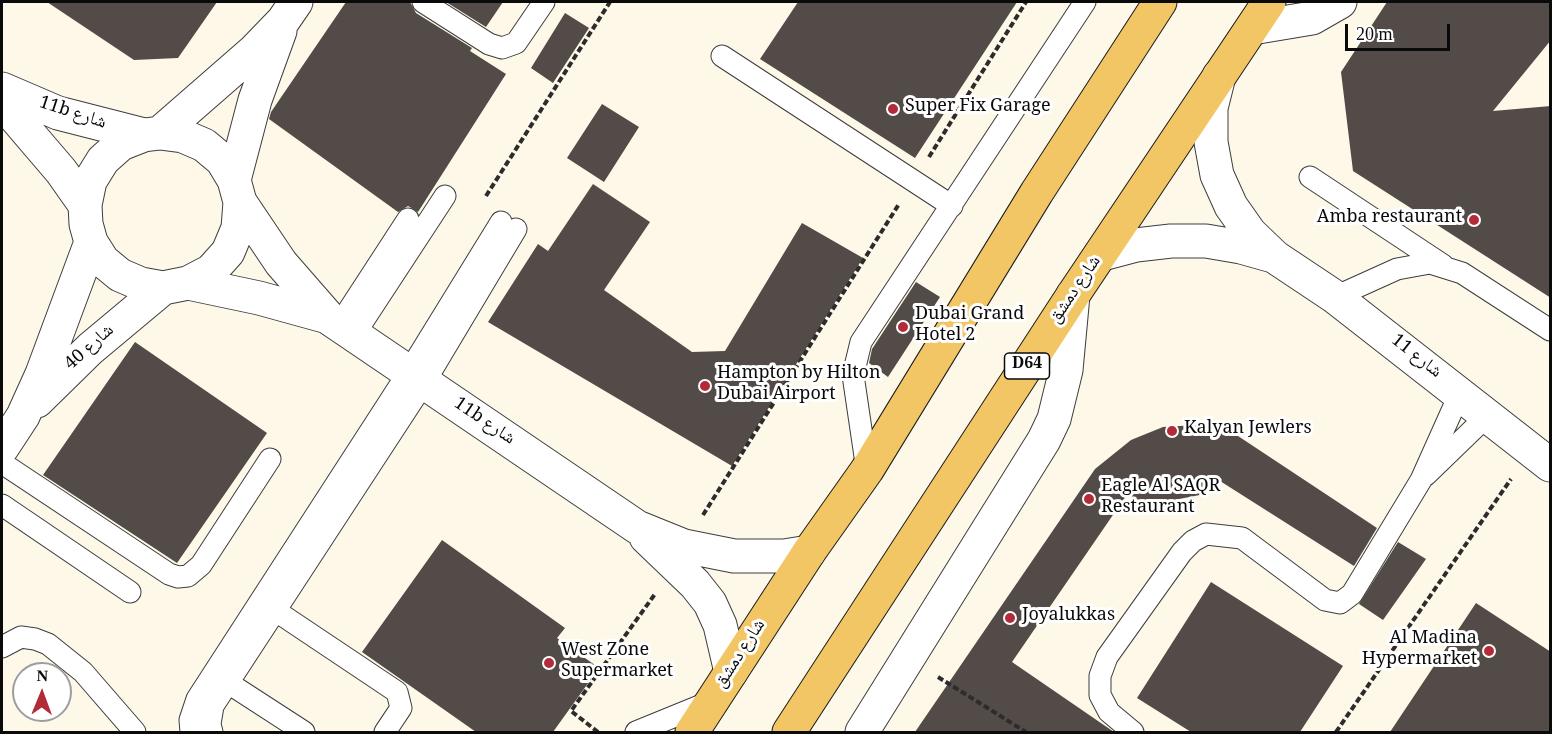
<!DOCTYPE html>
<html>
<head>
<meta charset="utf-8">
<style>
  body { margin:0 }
  #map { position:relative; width:1552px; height:734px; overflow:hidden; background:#fef8e8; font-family:Georgia,serif }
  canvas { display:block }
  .frame { position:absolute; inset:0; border:3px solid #0a0a0a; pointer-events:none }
  .north { position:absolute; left:12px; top:662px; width:60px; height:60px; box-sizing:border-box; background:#fff; border:2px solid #9d9d9d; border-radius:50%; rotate:1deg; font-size:16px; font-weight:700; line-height:24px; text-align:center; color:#0a0a0a }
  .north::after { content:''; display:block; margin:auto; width:21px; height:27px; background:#b32a39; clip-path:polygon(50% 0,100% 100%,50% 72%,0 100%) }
  .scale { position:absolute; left:1345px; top:24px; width:105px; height:27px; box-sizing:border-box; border:3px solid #0a0a0a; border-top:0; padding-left:8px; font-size:18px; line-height:21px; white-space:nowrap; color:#0a0a0a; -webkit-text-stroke:4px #fff; paint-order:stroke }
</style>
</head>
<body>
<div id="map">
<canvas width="1552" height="734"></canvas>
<div class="frame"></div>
<div class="north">N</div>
<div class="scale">20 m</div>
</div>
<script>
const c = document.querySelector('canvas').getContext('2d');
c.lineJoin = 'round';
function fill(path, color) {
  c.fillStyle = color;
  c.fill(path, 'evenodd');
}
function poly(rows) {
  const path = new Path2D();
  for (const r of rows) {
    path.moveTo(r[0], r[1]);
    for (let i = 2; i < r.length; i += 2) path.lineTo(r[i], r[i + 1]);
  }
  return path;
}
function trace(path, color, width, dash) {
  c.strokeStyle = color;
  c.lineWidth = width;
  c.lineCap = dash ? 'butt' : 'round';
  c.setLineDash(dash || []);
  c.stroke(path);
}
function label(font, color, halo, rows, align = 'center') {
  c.font = font + ' Georgia,"Noto Naskh Arabic",serif';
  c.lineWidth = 6;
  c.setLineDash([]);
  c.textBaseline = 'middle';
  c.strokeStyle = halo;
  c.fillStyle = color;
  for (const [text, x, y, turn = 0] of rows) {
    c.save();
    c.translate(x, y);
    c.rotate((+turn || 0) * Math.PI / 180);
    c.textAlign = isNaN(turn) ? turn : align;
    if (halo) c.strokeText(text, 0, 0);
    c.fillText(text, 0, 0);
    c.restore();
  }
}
const building = poly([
  [47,2,217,2,178,58,134,60],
  [346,2,410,2,416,13,472,48,470,51,506,74,418,212,408,206,398,212,269,119,271,112],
  [446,2,503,2,486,27],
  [798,2,1017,2,915,158,760,59],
  [1387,2,1551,2,1551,40,1493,111,1551,106,1551,298,1353,171,1341,72],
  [565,13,589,28,553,83,531,68],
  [602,104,639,127,604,182,567,158],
  [593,184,650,222,604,290,692,352,725,351,802,223,863,258,732,466,488,322,538,244,548,251],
  [916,282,940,297,888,377,869,363,872,349],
  [135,342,267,433,177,563,43,475],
  [1197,425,1238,436,1377,528,1354,566,1220,481,1210,493,1143,506,1128,493,1012,662,1114,732,915,732,1095,469,1131,440,1163,427],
  [442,540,565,628,557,638,599,668,553,732,476,732,362,652],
  [1398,542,1426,559,1383,620,1359,604],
  [1211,582,1343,666,1300,732,1191,732,1137,698],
  [1476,603,1551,652,1551,732,1390,732]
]);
const path = poly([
  [929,157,1026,2],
  [486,196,610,2],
  [703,515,899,204],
  [938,677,1026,732],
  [598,732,571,711,655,594],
  [1336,732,1511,479]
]);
const service = poly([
  [423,2,489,44,502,48,516,43,544,2],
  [722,56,952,206],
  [1310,177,1443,265],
  [1335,297,1397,269,1430,263,1462,273,1550,330],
  [339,325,408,219],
  [354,335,445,196],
  [2,463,169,574,178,577,188,576,201,565,270,459],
  [867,470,853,375,861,342,1085,2],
  [1426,475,1488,415],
  [2,505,130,592],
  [264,603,397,692,401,708,385,732],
  [2,647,21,637,35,639,48,644,83,672,135,732],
  [216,675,304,732],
  [191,732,190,720,197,699,408,373,501,222],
  [212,732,210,724,213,706,424,383,516,229],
  [636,732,712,701],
  [1133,732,1109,712,1100,695,1100,676,1107,657,1182,552,1193,541,1206,534,1242,538,1325,600,1340,603,1352,594,1421,480,1460,393]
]);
const minor = poly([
  [1252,28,1312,18,1340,2],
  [1219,76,1211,108,1211,142,1217,175,1231,206,1250,233,1275,257,1335,297,1550,465],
  [2,89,58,113,144,135],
  [2,102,61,171,85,205],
  [160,133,254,51,283,21,296,2],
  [234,180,255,100,280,31],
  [240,202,238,228,228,252,211,271,188,283,163,288,141,284,120,275,103,261,91,242,86,224,85,205,90,181,103,160,121,144,144,135,160,133,183,136,204,145,222,160,234,180,240,202,281,263,329,318,637,527,684,546,734,556,784,556,809,552],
  [1102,254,1136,245,1171,241,1206,241,1241,247,1273,256],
  [188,283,259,298,328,317],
  [37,401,90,349,163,288],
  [2,448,23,416,42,374,91,242],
  [646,537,695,584,710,603,720,625,731,672],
  [862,732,1044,440,1054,419,1066,370,1073,295]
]);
const primary = poly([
  [692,732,809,552,867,470,1037,192,1160,2],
  [789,732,1073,295,1269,2]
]);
const markers = [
  [893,109,6,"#b32a39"],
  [1474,220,6,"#b32a39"],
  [903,327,6,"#b32a39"],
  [705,386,6,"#b32a39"],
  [1172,431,6,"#b32a39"],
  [1089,499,6,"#b32a39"],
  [1010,618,6,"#b32a39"],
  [1489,651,6,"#b32a39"],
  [549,663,6,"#b32a39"]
];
const shields = [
  [1027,366,45]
];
const shieldNames = [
  ["D64",1027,366]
];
const poiNames = [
  ["Super Fix Garage",905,109],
  ["Amba restaurant",1462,220,"right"],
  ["Dubai Grand",915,317],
  ["Hotel 2",915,338],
  ["Hampton by Hilton",717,376],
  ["Dubai Airport",717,397],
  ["Kalyan Jewlers",1184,431],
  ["Eagle Al SAQR",1101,489],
  ["Restaurant",1101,510],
  ["Joyalukkas",1022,618],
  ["Al Madina",1477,641,"right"],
  ["Hypermarket",1477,662,"right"],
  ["West Zone",561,653],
  ["Supermarket",561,674]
];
const streetNames = [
  ["11b شارع",72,115,18],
  ["شارع دمشق",1077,291,-56],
  ["شارع 40",91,349,-42],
  ["شارع 11",1415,358,38],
  ["11b شارع",483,423,34],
  ["شارع دمشق",742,655,-57]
];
fill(building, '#524b47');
trace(service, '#3d3d3d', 23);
trace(minor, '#3d3d3d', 35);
trace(primary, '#1b1b1b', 35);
trace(path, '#2c2c2c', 4, [6, 3]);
trace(service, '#fff', 21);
trace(minor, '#fff', 33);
trace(primary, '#f2c664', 33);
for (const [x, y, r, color] of markers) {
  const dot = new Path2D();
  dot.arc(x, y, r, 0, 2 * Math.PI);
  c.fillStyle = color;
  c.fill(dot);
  trace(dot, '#fff', 2);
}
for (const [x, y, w] of shields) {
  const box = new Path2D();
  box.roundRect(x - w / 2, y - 13, w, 26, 4.5);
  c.fillStyle = '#fff';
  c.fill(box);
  trace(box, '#0a0a0a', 1.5);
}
label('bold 16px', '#0a0a0a', null, shieldNames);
label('18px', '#0a0a0a', '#fff', poiNames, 'left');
label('18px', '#0a0a0a', '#fff', streetNames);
</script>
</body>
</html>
